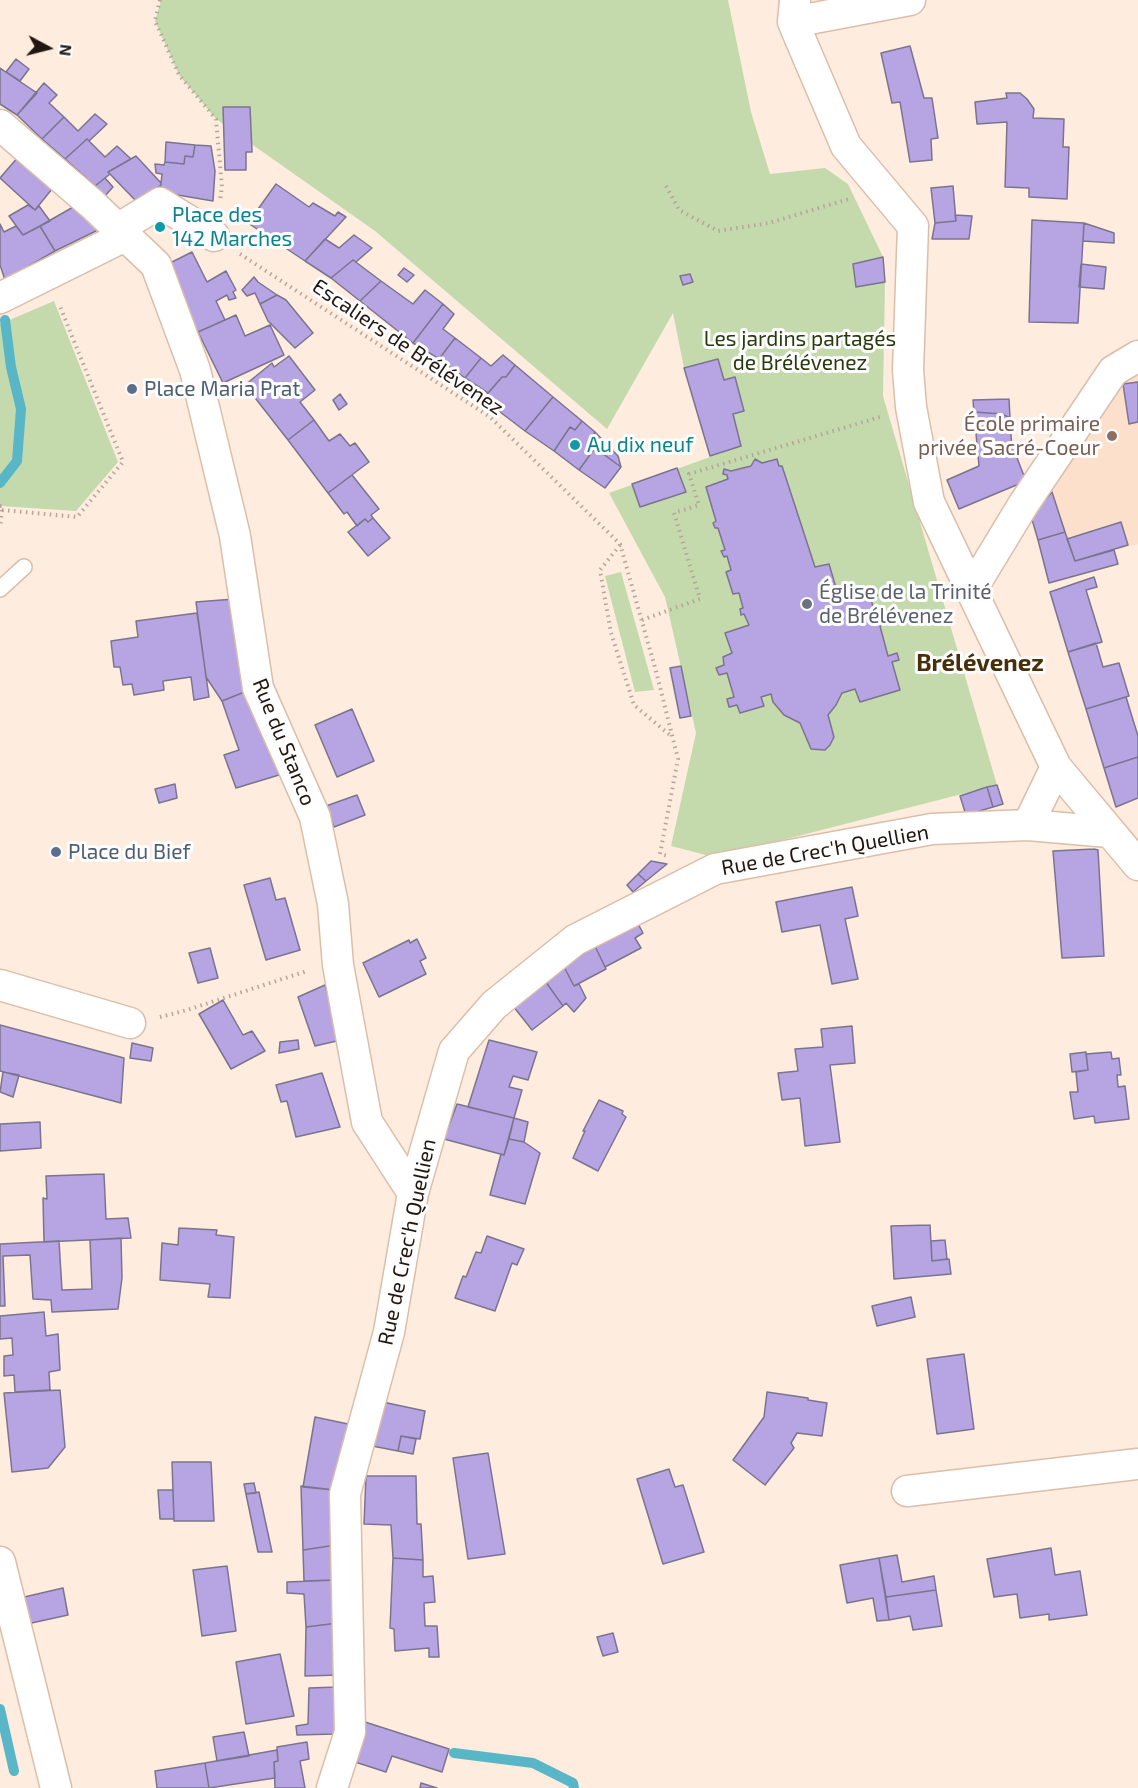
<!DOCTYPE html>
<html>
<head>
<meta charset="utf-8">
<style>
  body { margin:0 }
  #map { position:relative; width:1138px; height:1788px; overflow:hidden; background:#feecdf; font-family:"Exo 2",sans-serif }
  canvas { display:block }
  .north { position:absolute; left:18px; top:18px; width:60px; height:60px; -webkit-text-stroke:4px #fdfdfd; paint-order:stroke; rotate:97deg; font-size:16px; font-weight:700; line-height:24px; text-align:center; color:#221710 }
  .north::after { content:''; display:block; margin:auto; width:21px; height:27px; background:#221710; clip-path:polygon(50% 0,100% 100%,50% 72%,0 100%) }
</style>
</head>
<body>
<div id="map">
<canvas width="1138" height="1788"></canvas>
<div class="north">N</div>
</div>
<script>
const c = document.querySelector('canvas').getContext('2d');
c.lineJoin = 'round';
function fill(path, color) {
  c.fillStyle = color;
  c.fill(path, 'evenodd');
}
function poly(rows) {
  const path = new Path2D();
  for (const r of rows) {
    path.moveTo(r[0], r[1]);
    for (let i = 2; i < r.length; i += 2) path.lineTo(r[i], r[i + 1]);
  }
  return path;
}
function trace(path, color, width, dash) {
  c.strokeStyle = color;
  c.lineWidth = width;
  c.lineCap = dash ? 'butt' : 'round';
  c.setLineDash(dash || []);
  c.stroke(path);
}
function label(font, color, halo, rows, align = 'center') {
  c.font = font + ' "Exo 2",sans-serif';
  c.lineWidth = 6;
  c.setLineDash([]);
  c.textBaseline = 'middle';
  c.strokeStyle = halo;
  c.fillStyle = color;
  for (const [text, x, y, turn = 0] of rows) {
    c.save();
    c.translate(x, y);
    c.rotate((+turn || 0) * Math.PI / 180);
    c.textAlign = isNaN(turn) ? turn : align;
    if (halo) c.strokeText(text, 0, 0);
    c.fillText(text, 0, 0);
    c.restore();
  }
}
const built = poly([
  [1138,370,1138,544,1075,561,1065,532,1038,540,1031,516,1052,492,1121,380]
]);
const green = poly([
  [161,0,728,0,751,112,770,174,825,168,848,184,883,257,853,265,856,287,885,282,883,396,997,785,728,854,706,855,671,846,696,733,665,597,609,493,741,446,733,414,744,410,735,378,724,380,684,368,673,313,607,429,375,231,216,119,179,75,155,21],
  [54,301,118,462,76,511,0,506,0,324],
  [621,572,654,690,635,692,605,576]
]);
const stream = poly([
  [0,483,17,461,21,409,11,367,5,320],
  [0,1709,14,1771],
  [454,1753,533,1763,573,1783,574,1788]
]);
const building = poly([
  [910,46,924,98,932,98,938,138,931,139,932,160,910,162,900,102,892,103,881,53,910,46],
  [16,59,29,69,20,81,6,72,16,59],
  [0,68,37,93,17,115,0,104,0,68],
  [44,83,57,95,49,103,64,117,42,139,17,115,44,83],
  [1006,93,1020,93,1027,99,1034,109,1033,118,1064,119,1063,147,1069,147,1067,199,1029,197,1029,188,1005,187,1007,122,977,124,975,102,1007,98,1006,93],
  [223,107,250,107,252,152,246,152,246,170,225,170,223,107],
  [95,114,107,124,89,141,87,139,65,159,42,139,64,117,78,131,95,114],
  [87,139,105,157,117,146,131,159,108,172,110,174,95,186,65,159,87,139],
  [166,142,195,145,193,157,185,156,184,164,165,162,166,142],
  [195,145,211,146,215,171,213,201,160,192,162,174,156,173,155,164,164,165,165,162,184,164,185,156,193,157,195,145],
  [19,156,52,189,35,210,0,178,19,156],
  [136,156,161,183,161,185,137,202,108,172,136,156],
  [105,178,113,187,104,197,95,186,105,178],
  [276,184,309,207,313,203,335,216,338,212,346,217,305,261,248,223,276,184],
  [953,186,956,221,935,223,931,188,953,186],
  [28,205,35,210,39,206,50,221,23,235,9,216,28,205],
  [75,206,102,228,55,251,40,226,75,206],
  [955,215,972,216,969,239,932,239,935,223,956,221,955,215],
  [1032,220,1084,223,1078,323,1029,322,1032,220],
  [1084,223,1114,233,1114,243,1083,241,1084,223],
  [0,224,4,232,16,226,23,235,40,226,55,251,5,280,0,265,0,224],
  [354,235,372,248,356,262,353,260,331,278,305,261,325,239,339,248,354,235],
  [192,252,207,282,226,271,236,290,233,292,236,298,229,300,227,295,216,301,225,320,198,332,164,266,192,252],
  [883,257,885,282,856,287,853,264,883,257],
  [353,260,381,281,360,301,331,278,353,260],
  [1081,264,1106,267,1104,289,1079,287,1081,264],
  [404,268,414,275,407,282,398,275,404,268],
  [690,274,693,282,683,285,680,276,690,274],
  [254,277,258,282,277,295,260,304,255,293,247,296,242,290,254,277],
  [381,281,413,304,425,290,443,304,413,343,360,301,381,281],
  [277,295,286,300,313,333,295,348,268,321,260,304,277,295],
  [443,304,454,314,443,329,455,338,439,359,413,343,443,304],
  [236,315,245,336,270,325,284,355,223,383,198,332,236,315],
  [455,338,481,358,465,378,439,359,455,338],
  [503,355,515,365,506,377,502,377,488,393,465,378,481,358,491,366,503,355],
  [289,356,315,390,300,402,314,420,288,440,245,385,272,363,274,367,289,356],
  [718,359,724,380,735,377,744,411,733,414,741,446,710,456,684,368,718,359],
  [515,365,553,397,525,431,483,399,502,377,506,377,515,365],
  [1138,382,1138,422,1129,424,1123,384,1138,382],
  [340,394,347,404,339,410,333,400,340,394],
  [553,397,582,421,575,430,570,427,554,451,525,431,553,397],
  [1009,399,1010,418,1002,414,974,412,973,400,1009,399],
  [974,412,1002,414,1010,418,1012,451,1014,450,1026,481,959,509,947,480,979,466,974,412],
  [314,420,329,441,340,434,350,446,355,443,369,462,328,493,288,440,314,420],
  [582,421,595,432,588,443,595,448,579,470,554,451,570,427,575,430,582,421],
  [595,432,618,456,621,467,588,443,595,432],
  [595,448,621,467,605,488,579,470,595,448],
  [755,459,762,463,777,459,779,466,782,466,815,567,829,564,840,601,863,594,861,589,867,588,869,593,876,591,877,596,871,599,877,621,885,618,887,623,880,626,888,656,897,653,899,660,892,662,900,690,860,702,855,689,842,693,836,705,828,715,834,737,830,745,825,750,811,749,800,723,784,715,773,702,771,694,761,697,764,706,740,713,737,705,729,707,727,699,734,697,727,673,719,675,716,668,724,665,723,657,732,653,725,633,749,625,744,614,741,615,740,609,743,608,739,593,733,594,726,572,731,570,727,556,724,557,721,551,725,550,718,528,715,528,713,523,716,521,706,487,728,479,727,475,723,474,724,469,731,471,751,466,755,459],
  [677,468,686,492,640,507,632,484,677,468],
  [352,475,379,509,371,515,373,518,368,522,365,519,357,526,347,512,344,514,328,493,352,475],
  [1052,492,1065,532,1038,540,1031,516,1052,492],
  [373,518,390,538,368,556,348,532,365,519,368,522,373,518],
  [1121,522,1128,545,1075,561,1067,539,1121,522],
  [1065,532,1075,561,1114,550,1118,564,1049,583,1038,540,1065,532],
  [1094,577,1097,587,1086,590,1102,642,1068,652,1050,592,1094,577],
  [234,599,247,691,222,701,206,677,196,602,234,599],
  [197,613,209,697,194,700,191,677,163,681,164,690,134,695,132,684,123,685,120,667,114,667,111,641,138,637,136,621,197,613],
  [1096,643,1103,667,1119,663,1129,696,1086,709,1068,652,1096,643],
  [681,666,691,716,680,718,670,668,681,666],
  [247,691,279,775,236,788,224,755,239,750,222,701,247,691],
  [1126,697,1138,736,1138,757,1104,768,1086,709,1126,697],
  [352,709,374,761,337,777,315,725,352,709],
  [1138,757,1138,798,1116,807,1104,768,1138,757],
  [175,784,177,798,159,803,155,789,175,784],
  [997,785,1003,804,993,807,987,787,997,785],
  [987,787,993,807,966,815,960,796,987,787],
  [357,795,365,815,334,827,326,806,357,795],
  [1094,849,1098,850,1104,956,1062,958,1053,851,1094,849],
  [651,861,667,864,646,881,638,874,651,861],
  [638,874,646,881,633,892,627,885,638,874],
  [270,878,276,900,285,898,300,950,266,960,244,885,270,878],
  [852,887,858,916,845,919,858,979,832,984,820,925,782,932,776,902,852,887],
  [637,922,643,933,635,938,641,948,605,967,593,942,637,922],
  [417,939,426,958,420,961,426,974,379,997,363,963,409,940,410,943,417,939],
  [593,942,606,969,574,986,561,961,593,942],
  [210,948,218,978,198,983,189,953,210,948],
  [561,961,574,986,579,984,586,998,574,1012,566,1003,563,1006,543,978,561,961],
  [543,978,563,1006,532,1030,513,1006,543,978],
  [325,985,341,1040,315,1046,298,997,325,985],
  [223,1000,243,1035,252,1031,265,1051,231,1069,199,1014,223,1000],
  [0,1025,124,1058,121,1103,0,1071,0,1025],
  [852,1026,855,1063,830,1065,840,1142,805,1146,800,1098,782,1100,778,1073,798,1071,795,1049,823,1047,821,1029,852,1026],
  [298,1040,299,1049,279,1053,280,1042,298,1040],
  [489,1040,537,1052,528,1080,513,1076,509,1087,522,1090,514,1118,468,1107,489,1040],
  [132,1043,153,1048,151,1061,130,1058,132,1043],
  [1086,1052,1088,1070,1072,1072,1070,1054,1086,1052],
  [1111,1052,1112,1059,1119,1058,1121,1075,1117,1075,1118,1087,1125,1086,1129,1119,1095,1123,1094,1116,1074,1119,1070,1092,1078,1092,1076,1072,1088,1070,1086,1054,1111,1052],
  [3,1072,19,1075,13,1097,0,1092,3,1072],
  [322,1073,340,1127,296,1137,287,1101,281,1102,276,1085,322,1073],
  [599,1100,623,1111,622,1114,626,1117,598,1171,573,1158,585,1131,583,1131,599,1100],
  [457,1104,514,1118,504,1155,444,1139,457,1104],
  [514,1118,528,1122,524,1142,509,1139,514,1118],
  [40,1122,41,1148,0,1151,0,1124,40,1122],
  [509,1139,524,1142,540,1153,525,1204,490,1195,501,1154,504,1155,509,1139],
  [104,1174,106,1219,128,1218,131,1238,44,1242,43,1198,47,1199,46,1176,104,1174],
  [930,1225,932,1261,949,1259,951,1274,894,1279,891,1226,930,1225],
  [179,1228,217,1230,216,1235,234,1237,230,1298,208,1297,210,1284,160,1280,162,1243,178,1245,179,1228],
  [487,1236,524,1249,517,1265,512,1263,495,1311,455,1298,463,1276,466,1277,476,1252,481,1253,487,1236],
  [121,1238,122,1278,118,1309,52,1312,51,1300,33,1299,30,1255,3,1256,5,1306,0,1306,0,1244,59,1241,62,1290,92,1289,90,1240,121,1238],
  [945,1240,947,1259,932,1261,931,1241,945,1240],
  [911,1297,915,1317,877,1326,872,1306,911,1297],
  [44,1312,46,1336,58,1334,60,1370,49,1372,50,1390,15,1392,14,1375,4,1376,4,1356,13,1355,12,1338,0,1339,0,1316,44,1312],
  [964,1354,974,1429,937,1434,927,1359,964,1354],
  [60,1390,65,1447,48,1468,12,1472,4,1393,60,1390],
  [767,1392,808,1398,808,1400,827,1403,822,1436,797,1433,791,1443,794,1448,765,1485,733,1460,764,1417,767,1392],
  [378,1401,425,1411,420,1439,401,1436,398,1451,367,1445,378,1401],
  [315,1417,348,1424,334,1490,303,1487,315,1417],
  [401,1436,416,1439,413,1454,398,1451,401,1436],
  [488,1453,505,1554,468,1559,453,1458,488,1453],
  [172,1462,211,1462,214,1521,174,1521,172,1462],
  [669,1469,675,1487,683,1485,704,1552,663,1564,637,1479,669,1469],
  [366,1476,416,1476,417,1524,421,1524,423,1560,393,1558,391,1525,364,1524,366,1476],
  [254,1483,256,1493,246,1494,244,1484,254,1483],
  [301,1486,334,1490,336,1545,303,1550,301,1486],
  [158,1490,173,1490,174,1519,160,1519,158,1490],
  [259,1492,272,1552,258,1552,246,1494,259,1492],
  [336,1545,336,1580,304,1581,303,1550,336,1545],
  [1051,1548,1055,1575,1080,1571,1087,1615,1049,1620,1049,1614,1020,1618,1017,1594,994,1597,987,1559,1051,1548],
  [897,1555,902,1582,934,1576,936,1590,886,1597,879,1558,897,1555],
  [393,1558,423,1560,423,1577,433,1576,435,1602,424,1603,425,1626,437,1626,439,1657,429,1657,429,1648,395,1651,394,1629,390,1628,393,1558],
  [879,1558,889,1620,877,1621,873,1598,847,1603,840,1565,879,1558],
  [227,1566,236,1631,202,1636,193,1570,227,1566],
  [336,1580,338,1623,306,1627,304,1594,287,1593,287,1582,336,1580],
  [63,1588,68,1615,27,1624,20,1598,63,1588],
  [936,1590,942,1626,913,1630,910,1616,889,1620,886,1597,936,1590],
  [338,1623,340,1675,305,1676,306,1627,338,1623],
  [613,1633,618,1652,603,1656,597,1637,613,1633],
  [280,1654,294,1716,246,1724,236,1662,280,1654],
  [338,1687,335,1734,297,1735,296,1726,308,1724,309,1688,338,1687],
  [365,1722,449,1749,442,1772,392,1756,386,1772,352,1761,365,1722],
  [244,1732,249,1756,217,1761,213,1737,244,1732],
  [307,1742,309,1759,300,1761,305,1788,275,1788,274,1762,278,1761,277,1747,307,1742],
  [277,1750,278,1761,274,1762,275,1778,209,1788,205,1763,277,1750],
  [205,1763,209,1788,157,1788,155,1771,205,1763],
  [421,1783,437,1788,420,1788,421,1783]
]);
const path = poly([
  [160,0,155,21,179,75,216,119,222,187,220,201],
  [666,186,679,210,718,231,769,223,849,199],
  [240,254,490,417,620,544,656,671,678,759,660,854,668,856],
  [0,506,2,506,2,510,0,527],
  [2,510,77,517,123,462,59,304],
  [620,545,600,570,611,633,634,705,671,736],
  [642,620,700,599,674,513,699,505,689,474,880,417],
  [160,1017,187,1010,307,971]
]);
const service = poly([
  [0,589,24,567]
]);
const minor = poly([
  [795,0,793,22,846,146,913,226,908,370,911,407,929,502,1056,767,1138,865],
  [793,22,910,0],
  [0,125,92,204,156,265,195,370,235,536,258,688,315,817,333,904,338,965,367,1122,413,1193],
  [119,228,160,203,214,236],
  [0,298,127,235],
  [972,589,1023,505,1113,371,1138,356],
  [1028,825,1056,767],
  [0,985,130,1023],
  [907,1491,1138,1464],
  [0,1562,56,1788],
  [332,1788,350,1732,345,1494,389,1332,413,1193,454,1051,494,1005,575,940,715,869,932,829,1028,825,1109,832]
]);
const markers = [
  [160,227,6,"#0f9aa8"],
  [132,389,6,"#5c6f8a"],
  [1112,436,6,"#8d6e63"],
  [575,445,6,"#0f9aa8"],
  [807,604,6,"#6b7280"],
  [56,852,6,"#5c6f8a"]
];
const cultureNames = [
  ["Place des",172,215],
  ["142 Marches",172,239],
  ["Au dix neuf",587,445]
];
const parkNames = [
  ["Les jardins partagés",800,339],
  ["de Brélévenez",800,363]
];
const streetNames = [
  ["Escaliers de Brélévenez",408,347,34],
  ["Rue du Stanco",284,742,68],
  ["Rue de Crec'h Quellien",825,850,-10],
  ["Rue de Crec'h Quellien",407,1242,-78]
];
const serviceNames = [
  ["Place Maria Prat",144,389],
  ["Place du Bief",68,852]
];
const educationNames = [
  ["École primaire",1100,424],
  ["privée Sacré-Coeur",1100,448]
];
const worshipNames = [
  ["Église de la Trinité",819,592],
  ["de Brélévenez",819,616]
];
const quarterNames = [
  ["Brélévenez",980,663]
];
fill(built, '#fde0cc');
fill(green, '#c4daad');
trace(stream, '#59b6c6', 10);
fill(building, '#b6a4e3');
trace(building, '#7b748f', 1.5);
trace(service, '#dbbeaa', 18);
trace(minor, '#dbbeaa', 33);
trace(path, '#b5a59a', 4, [1.5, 4.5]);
trace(service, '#fff', 15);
trace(minor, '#fff', 30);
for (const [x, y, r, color] of markers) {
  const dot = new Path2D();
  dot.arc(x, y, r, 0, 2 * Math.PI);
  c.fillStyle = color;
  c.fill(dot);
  trace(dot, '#fdfdfd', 2);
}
label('21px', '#0d838f', '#fdfdfd', cultureNames, 'left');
label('21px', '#273a0d', '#fdfdfd', parkNames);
label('21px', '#221710', '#fdfdfd', streetNames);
label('21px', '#4e5e75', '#fdfdfd', serviceNames, 'left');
label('21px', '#785e54', '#fdfdfd', educationNames, 'right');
label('21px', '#5b616d', '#fdfdfd', worshipNames, 'left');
label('bold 24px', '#472f0b', '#fdfdfd', quarterNames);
</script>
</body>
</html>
